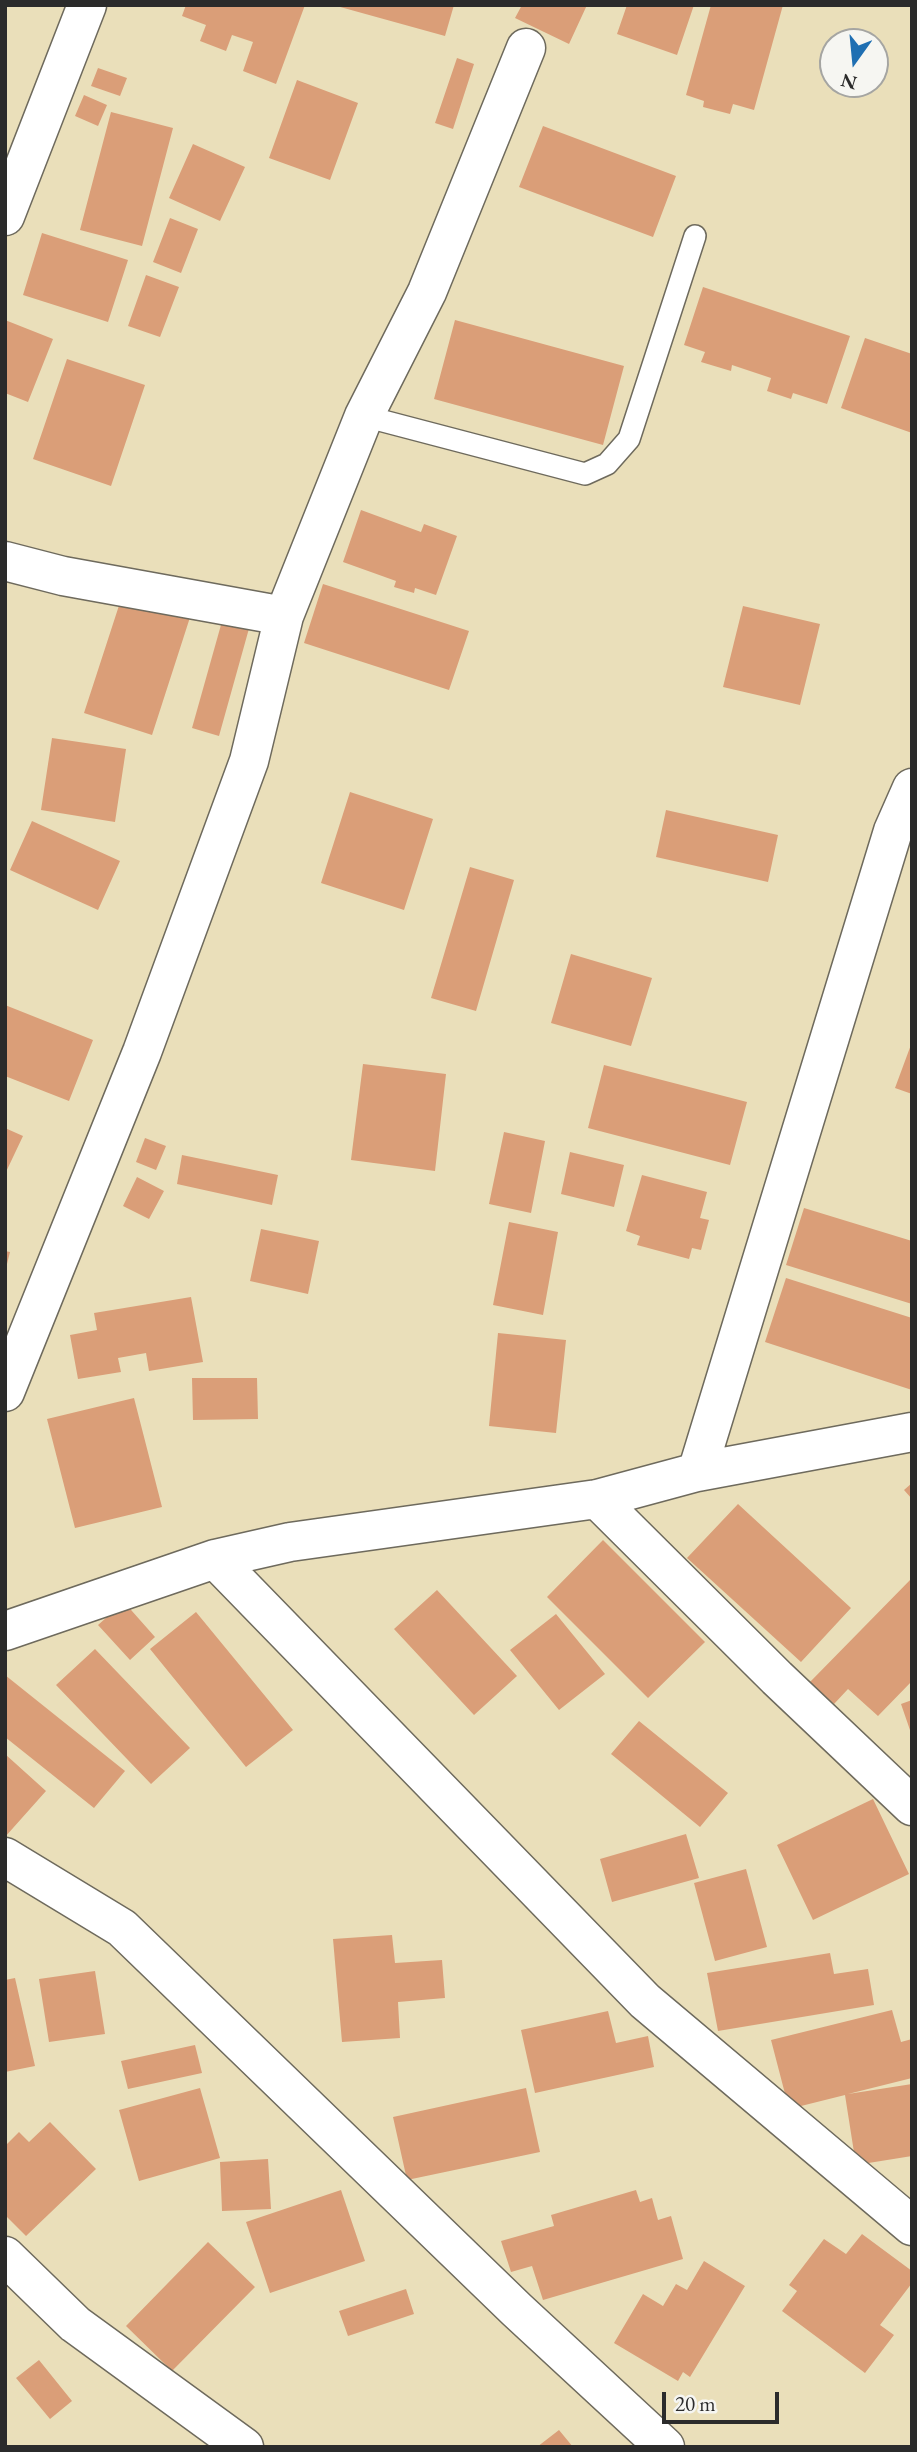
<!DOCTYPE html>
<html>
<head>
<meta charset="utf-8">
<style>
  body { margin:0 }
  #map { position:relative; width:917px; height:2452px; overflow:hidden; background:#eadfba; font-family:"EB Garamond",serif }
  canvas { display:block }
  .frame { position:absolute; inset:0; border:7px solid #2b2b2b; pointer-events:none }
  .north { position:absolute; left:819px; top:28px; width:70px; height:70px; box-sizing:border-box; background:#f6f6f2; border:2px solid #a5a5a2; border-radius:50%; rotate:195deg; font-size:19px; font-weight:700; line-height:28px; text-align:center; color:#2b2b2b }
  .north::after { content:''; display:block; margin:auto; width:24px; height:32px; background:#1f6fb2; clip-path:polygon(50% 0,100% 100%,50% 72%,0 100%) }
  .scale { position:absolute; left:662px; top:2392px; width:117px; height:32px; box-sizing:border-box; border:4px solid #2b2b2b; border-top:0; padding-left:9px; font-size:21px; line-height:24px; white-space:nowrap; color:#2b2b2b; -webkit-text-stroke:5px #f6f6f2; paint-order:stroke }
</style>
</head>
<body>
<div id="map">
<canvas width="917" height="2452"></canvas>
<div class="frame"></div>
<div class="north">N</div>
<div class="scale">20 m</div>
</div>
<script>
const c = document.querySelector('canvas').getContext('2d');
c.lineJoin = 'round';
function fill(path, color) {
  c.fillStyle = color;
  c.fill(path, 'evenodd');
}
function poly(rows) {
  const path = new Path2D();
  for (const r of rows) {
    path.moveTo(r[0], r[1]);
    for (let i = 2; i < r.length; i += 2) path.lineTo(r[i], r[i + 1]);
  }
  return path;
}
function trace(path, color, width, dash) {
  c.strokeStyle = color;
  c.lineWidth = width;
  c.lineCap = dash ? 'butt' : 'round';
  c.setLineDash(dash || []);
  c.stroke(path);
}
const building = poly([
  [186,5,305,5,276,84,243,71,253,42,232,35,226,51,200,41,206,25,182,16],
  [333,5,454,5,445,36],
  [522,5,587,5,569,44,515,18],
  [627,5,694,5,677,55,617,34],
  [711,5,783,5,754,110,733,104,730,114,703,107,704,101,686,95],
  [457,58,474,64,453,129,435,123],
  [98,68,127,78,120,96,91,86],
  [297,80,358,103,330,180,269,158],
  [84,95,107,105,98,126,75,116],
  [111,112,173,128,142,246,80,230],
  [543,126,676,176,653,237,519,187],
  [193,144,245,167,220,221,169,198],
  [170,218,198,229,181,273,153,262],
  [42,233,128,260,108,322,23,295],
  [146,275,179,287,160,337,128,326],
  [703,287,850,336,827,404,793,393,791,399,767,391,771,378,732,365,731,371,701,362,705,352,684,345],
  [5,320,53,339,28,402,5,393],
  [455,320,624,366,603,445,434,399],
  [865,338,912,354,912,433,841,408],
  [67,359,145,385,111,486,33,459],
  [361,510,421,532,424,524,457,536,436,595,415,588,414,593,394,587,396,581,343,562],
  [126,584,194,605,152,735,84,713],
  [323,584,469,631,449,690,304,643],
  [228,600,255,607,219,736,192,728],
  [743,606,820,624,800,705,723,687],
  [52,738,126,749,115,822,41,810],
  [350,792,433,819,404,910,321,883],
  [666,810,778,835,768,882,656,857],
  [32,821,120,861,98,910,10,870],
  [470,867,514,880,476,1011,431,998],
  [571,954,652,978,631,1046,551,1023],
  [5,1005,93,1040,69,1101,5,1076],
  [912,1042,912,1094,895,1088],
  [363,1064,446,1074,435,1171,351,1160],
  [604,1065,747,1102,730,1165,588,1128],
  [5,1128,23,1136,5,1174],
  [504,1132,545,1141,531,1213,489,1204],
  [145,1138,166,1146,156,1170,136,1162],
  [570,1152,624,1165,614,1207,561,1194],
  [182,1155,278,1175,272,1205,177,1184],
  [642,1175,707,1192,700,1218,709,1220,701,1250,692,1248,689,1259,637,1245,640,1236,626,1231],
  [137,1177,164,1191,149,1219,123,1206],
  [804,1208,912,1241,912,1304,786,1265],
  [509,1222,558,1232,543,1315,493,1305],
  [261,1229,319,1241,308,1294,250,1281],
  [5,1251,10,1252,6,1268,5,1268],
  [786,1278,912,1318,912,1390,765,1342],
  [191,1297,203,1362,149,1371,146,1353,118,1358,121,1372,78,1379,70,1335,97,1330,94,1313],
  [498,1333,566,1340,556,1433,489,1426],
  [192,1378,257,1378,258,1419,193,1420],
  [134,1398,162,1507,75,1528,47,1419],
  [912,1483,912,1499,904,1490],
  [738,1504,851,1608,801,1662,687,1558],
  [603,1540,705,1642,648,1698,547,1597],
  [912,1578,912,1681,878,1716,848,1689,834,1704,810,1682],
  [437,1590,517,1676,474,1715,394,1629],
  [124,1602,155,1637,130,1660,98,1625],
  [196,1612,293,1730,246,1767,150,1649],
  [556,1614,605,1674,559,1710,510,1650],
  [95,1649,190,1748,151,1784,56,1685],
  [5,1675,125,1771,94,1808,5,1737],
  [912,1700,912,1733,911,1733,901,1704],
  [639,1721,728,1793,700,1827,611,1754],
  [5,1754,46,1791,5,1837],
  [873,1799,909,1874,813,1920,777,1845],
  [686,1834,699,1878,612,1902,600,1859],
  [746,1869,767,1947,715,1961,694,1883],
  [392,1935,395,1963,442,1960,445,1998,398,2002,400,2038,342,2042,333,1939],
  [830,1953,834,1974,868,1969,874,2005,718,2031,707,1973],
  [95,1971,105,2034,49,2042,39,1979],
  [15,1978,35,2066,5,2072,5,1980],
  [892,2010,901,2042,912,2039,912,2078,848,2094,912,2084,912,2156,856,2165,845,2095,789,2109,771,2040],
  [608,2011,616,2043,648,2036,654,2067,535,2093,521,2030],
  [195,2045,202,2073,128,2089,121,2061],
  [200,2088,220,2158,139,2181,119,2110],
  [526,2088,540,2152,407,2180,393,2117],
  [50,2122,96,2169,26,2236,5,2215,5,2146,19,2132,29,2142],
  [268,2159,271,2209,222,2211,220,2162],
  [341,2190,365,2261,270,2293,246,2222],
  [636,2190,640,2202,652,2198,658,2220,671,2216,683,2259,543,2300,532,2266,511,2272,501,2241,554,2226,551,2215],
  [862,2234,912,2271,912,2283,880,2325,894,2335,865,2373,782,2311,797,2291,789,2285,824,2239,846,2254],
  [208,2242,255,2287,172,2371,126,2326],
  [704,2261,745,2286,690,2377,683,2372,678,2381,614,2343,643,2294,663,2306,676,2284,687,2290],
  [406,2289,414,2314,348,2336,339,2311],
  [39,2360,72,2401,50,2419,16,2378],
  [559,2430,573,2447,537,2447]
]);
const lane = poly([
  [364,416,585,474,607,464,629,439,695,236]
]);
const street = poly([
  [5,216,87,5],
  [5,561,63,576,284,616],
  [5,1392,142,1052,249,761,284,616,364,416,427,292,526,48],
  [697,1472,893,831,912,788],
  [597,1499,777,1678,912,1806],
  [215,1559,645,2001,912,2226],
  [5,1631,215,1559,290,1542,597,1499,697,1472,912,1432],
  [5,1857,122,1928,517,2310,665,2447],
  [5,2256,75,2324,244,2447]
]);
fill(building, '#da9e78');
trace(lane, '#6e6a5d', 24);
trace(street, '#6e6a5d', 41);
trace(lane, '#fff', 21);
trace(street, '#fff', 38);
</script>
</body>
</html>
